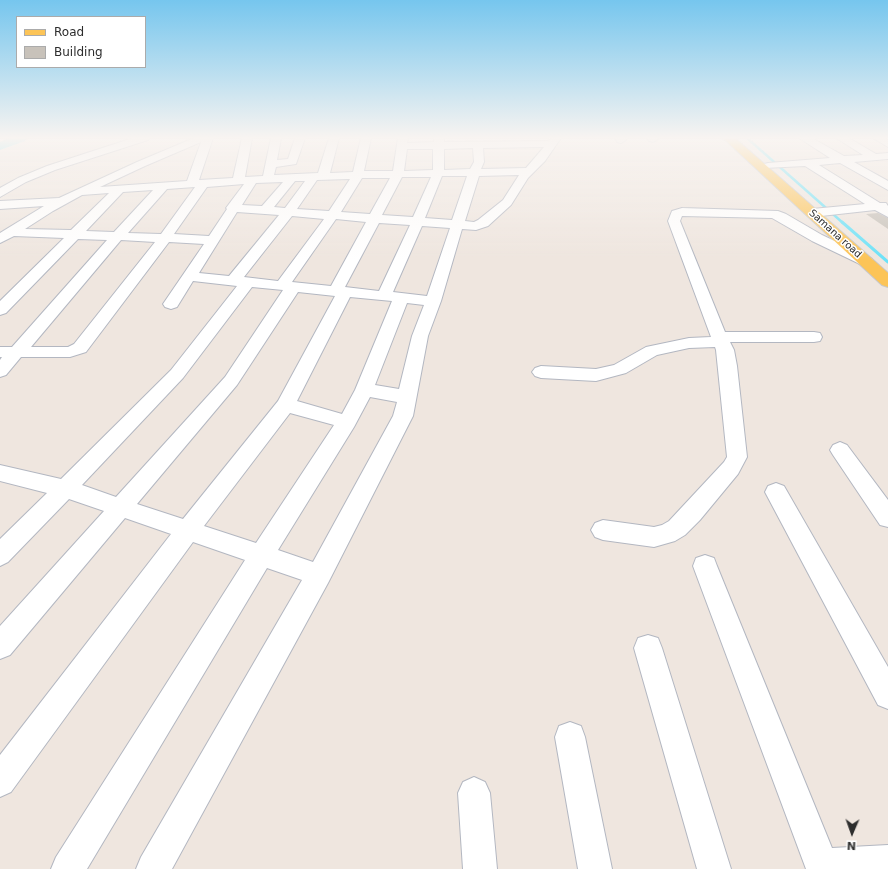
<!DOCTYPE html>
<html>
<head>
<meta charset="utf-8">
<style>
  body { margin:0 }
  #map { position:relative; width:888px; height:869px; overflow:hidden; background:#efe6df; font-family:"DejaVu Sans",sans-serif }
  canvas { display:block }
  .legend { position:absolute; left:16px; top:16px; width:130px; height:52px; box-sizing:border-box; background:#fff; border:1px solid #ababab; margin:0; padding:5px 7px; list-style:none; font-size:12px; color:#2d2d2d }
  .legend li { display:flex; align-items:center; gap:8px; height:20px }
  .legend b { width:20px; border:1px solid #ababab }
  .north { position:absolute; left:832px; top:813px; width:40px; height:40px; -webkit-text-stroke:3px #fff; paint-order:stroke; rotate:182deg; font-size:11px; font-weight:700; line-height:16px; text-align:center; color:#2d2d2d }
  .north::after { content:''; display:block; margin:auto; width:14px; height:18px; background:#2d2d2d; clip-path:polygon(50% 0,100% 100%,50% 72%,0 100%) }
</style>
</head>
<body>
<div id="map">
<canvas width="888" height="869"></canvas>
<ul class="legend">
<li><b style="height:5px;background:#fcc457"></b>Road</li>
<li><b style="height:11px;background:#c8c2ba"></b>Building</li>
</ul>
<div class="north">N</div>
</div>
<script>
const c = document.querySelector('canvas').getContext('2d');
c.lineJoin = 'round';
function poly(rows) {
  const path = new Path2D();
  for (const r of rows) {
    path.moveTo(r[0], r[1]);
    for (let i = 2; i < r.length; i += 2) path.lineTo(r[i], r[i + 1]);
  }
  return path;
}
function trace(path, color, width, dash) {
  c.strokeStyle = color;
  c.lineWidth = width;
  c.lineCap = dash ? 'butt' : 'round';
  c.setLineDash(dash || []);
  c.stroke(path);
}
function fill(path, color) {
  c.fillStyle = color;
  c.fill(path, 'evenodd');
}
function label(font, color, halo, rows, align = 'center') {
  c.font = font + ' "DejaVu Sans",sans-serif';
  c.lineWidth = 3;
  c.setLineDash([]);
  c.textBaseline = 'middle';
  c.strokeStyle = halo;
  c.fillStyle = color;
  for (const [text, x, y, turn = 0] of rows) {
    c.save();
    c.translate(x, y);
    c.rotate((+turn || 0) * Math.PI / 180);
    c.textAlign = isNaN(turn) ? turn : align;
    if (halo) c.strokeText(text, 0, 0);
    c.fillText(text, 0, 0);
    c.restore();
  }
}
const streamFar1 = poly([
  [747,138,843,223]
]);
const stream = poly([
  [842,222,888,262]
]);
const river = poly([
  [9,138,27,138,25,141,0,150,0,142,9,138]
]);
const building = poly([
  [878,213,888,218,888,229,866,214]
]);
const minor = poly([
  [133,138,149,138,148,140,55,170,26,182,0,197,0,188,18,178,47,166,133,138],
  [194,138,213,138,199,180,233,178,242,138,252,138,245,177,263,176,271,138,281,138,277,160,288,159,295,138,305,138,296,164,276,167,274,175,318,173,329,138,339,138,330,173,353,172,361,138,371,138,364,171,393,171,398,138,408,138,407,143,434,142,434,138,444,138,444,142,549,141,551,138,561,138,545,161,528,178,511,205,488,226,476,230,462,229,441,301,428,336,413,416,328,583,172,869,136,869,141,857,302,580,267,568,87,869,51,869,56,857,245,560,193,542,11,792,0,797,0,755,171,534,125,518,10,655,0,659,0,626,104,511,69,499,8,562,0,566,0,539,47,493,0,481,0,465,61,479,171,370,237,286,193,281,177,307,171,309,165,307,163,304,204,244,169,242,86,352,70,357,21,357,6,375,0,377,0,360,2,357,0,357,0,347,12,347,107,240,78,239,6,313,0,315,0,301,64,238,14,236,0,243,0,233,44,206,0,209,0,201,59,198,137,162,194,138],
  [201,142,187,181,100,187,145,166,201,142],
  [544,147,526,168,481,169,484,162,483,148,544,147],
  [473,148,474,162,470,169,444,170,444,149,473,148],
  [407,149,433,149,433,170,404,171,407,149],
  [519,175,503,200,478,220,474,222,465,221,479,176,519,175],
  [442,176,467,176,452,220,425,218,442,176],
  [402,177,431,177,413,217,382,215,402,177],
  [362,178,390,178,370,214,341,212,362,178],
  [350,179,329,211,297,209,317,180,350,179],
  [295,181,305,181,285,208,274,207,295,181],
  [283,182,262,206,242,205,256,183,283,182],
  [244,184,226,208,227,209,209,236,174,234,207,187,244,184],
  [195,187,161,234,128,233,167,189,195,187],
  [153,190,114,232,86,231,123,192,153,190],
  [109,193,71,230,25,229,53,211,82,195,109,193],
  [237,212,279,215,229,276,199,273,237,212],
  [292,216,324,219,278,281,244,277,292,216],
  [336,219,366,222,331,286,292,282,336,219],
  [379,223,410,225,379,291,345,287,379,223],
  [422,226,450,228,427,296,393,292,422,226],
  [121,240,155,242,74,344,68,347,31,347,121,240],
  [252,287,283,290,225,377,116,497,82,485,183,378,252,287],
  [298,292,335,296,278,401,183,519,137,504,237,385,298,292],
  [350,297,392,301,355,390,342,414,297,401,350,297],
  [407,303,424,305,412,336,399,389,375,385,407,303],
  [370,397,397,402,393,416,313,562,278,550,354,427,370,397],
  [290,413,334,425,256,543,204,526,290,413],
  [615,138,625,138,626,140,621,143,617,142,615,138],
  [647,138,657,138,658,139,653,142,649,141,647,138],
  [799,138,812,138,844,156,863,155,836,138,849,138,876,154,888,153,888,159,854,162,888,181,888,190,840,163,819,165,880,203,886,203,888,206,888,217,875,210,812,217,808,216,806,213,808,210,812,209,865,204,805,166,764,168,762,166,764,164,768,163,830,158,799,138],
  [873,138,885,138,888,140,888,147,873,138],
  [682,208,778,211,786,214,822,235,872,259,874,262,872,265,867,266,862,265,812,241,772,218,682,216,680,221,725,332,814,332,820,333,822,337,820,341,814,342,730,342,734,350,737,366,747,457,738,474,700,520,685,535,675,541,654,547,603,540,595,537,591,530,595,523,603,520,654,527,662,525,669,521,724,462,727,457,716,350,715,347,689,348,657,355,626,373,596,381,541,378,535,376,532,372,535,368,541,366,596,369,614,365,646,347,689,338,711,337,668,221,672,211,682,208],
  [840,442,847,445,888,500,888,527,880,525,833,455,830,450,833,445,840,442],
  [776,483,784,486,888,667,888,709,878,705,765,492,768,486,776,483],
  [705,555,714,558,717,566,832,848,888,845,888,869,806,869,693,566,696,558,705,555],
  [648,635,658,638,662,648,731,869,697,869,634,648,638,638,648,635],
  [570,722,581,726,585,737,612,869,578,869,555,737,559,726,570,722],
  [474,777,485,782,490,793,497,869,463,869,458,793,463,782,474,777]
]);
const major = poly([
  [723,138,735,138,888,273,888,287,882,285,723,138]
]);
const farStreetnames = [
  ["Samana road",835,234,42]
];
trace(streamFar1, '#6be2f8', 2.5);
trace(stream, '#6be2f8', 3);
fill(river, '#6be2f8');
fill(building, '#c8c2ba');
trace(minor, '#b3b7c1', 2);
trace(major, '#c8c8c8', 2);
fill(minor, '#fff');
fill(major, '#fcc457');
const sky = c.createLinearGradient(0, 0, 0, 260);
sky.addColorStop(0, '#76c6ee');
sky.addColorStop(0.53, '#f8f4f1');
sky.addColorStop(1, '#f8f4f100');
c.fillStyle = sky;
c.fillRect(0, 0, 888, 260);
label('10px', '#2d2d2d', '#fff', farStreetnames);
</script>
</body>
</html>
